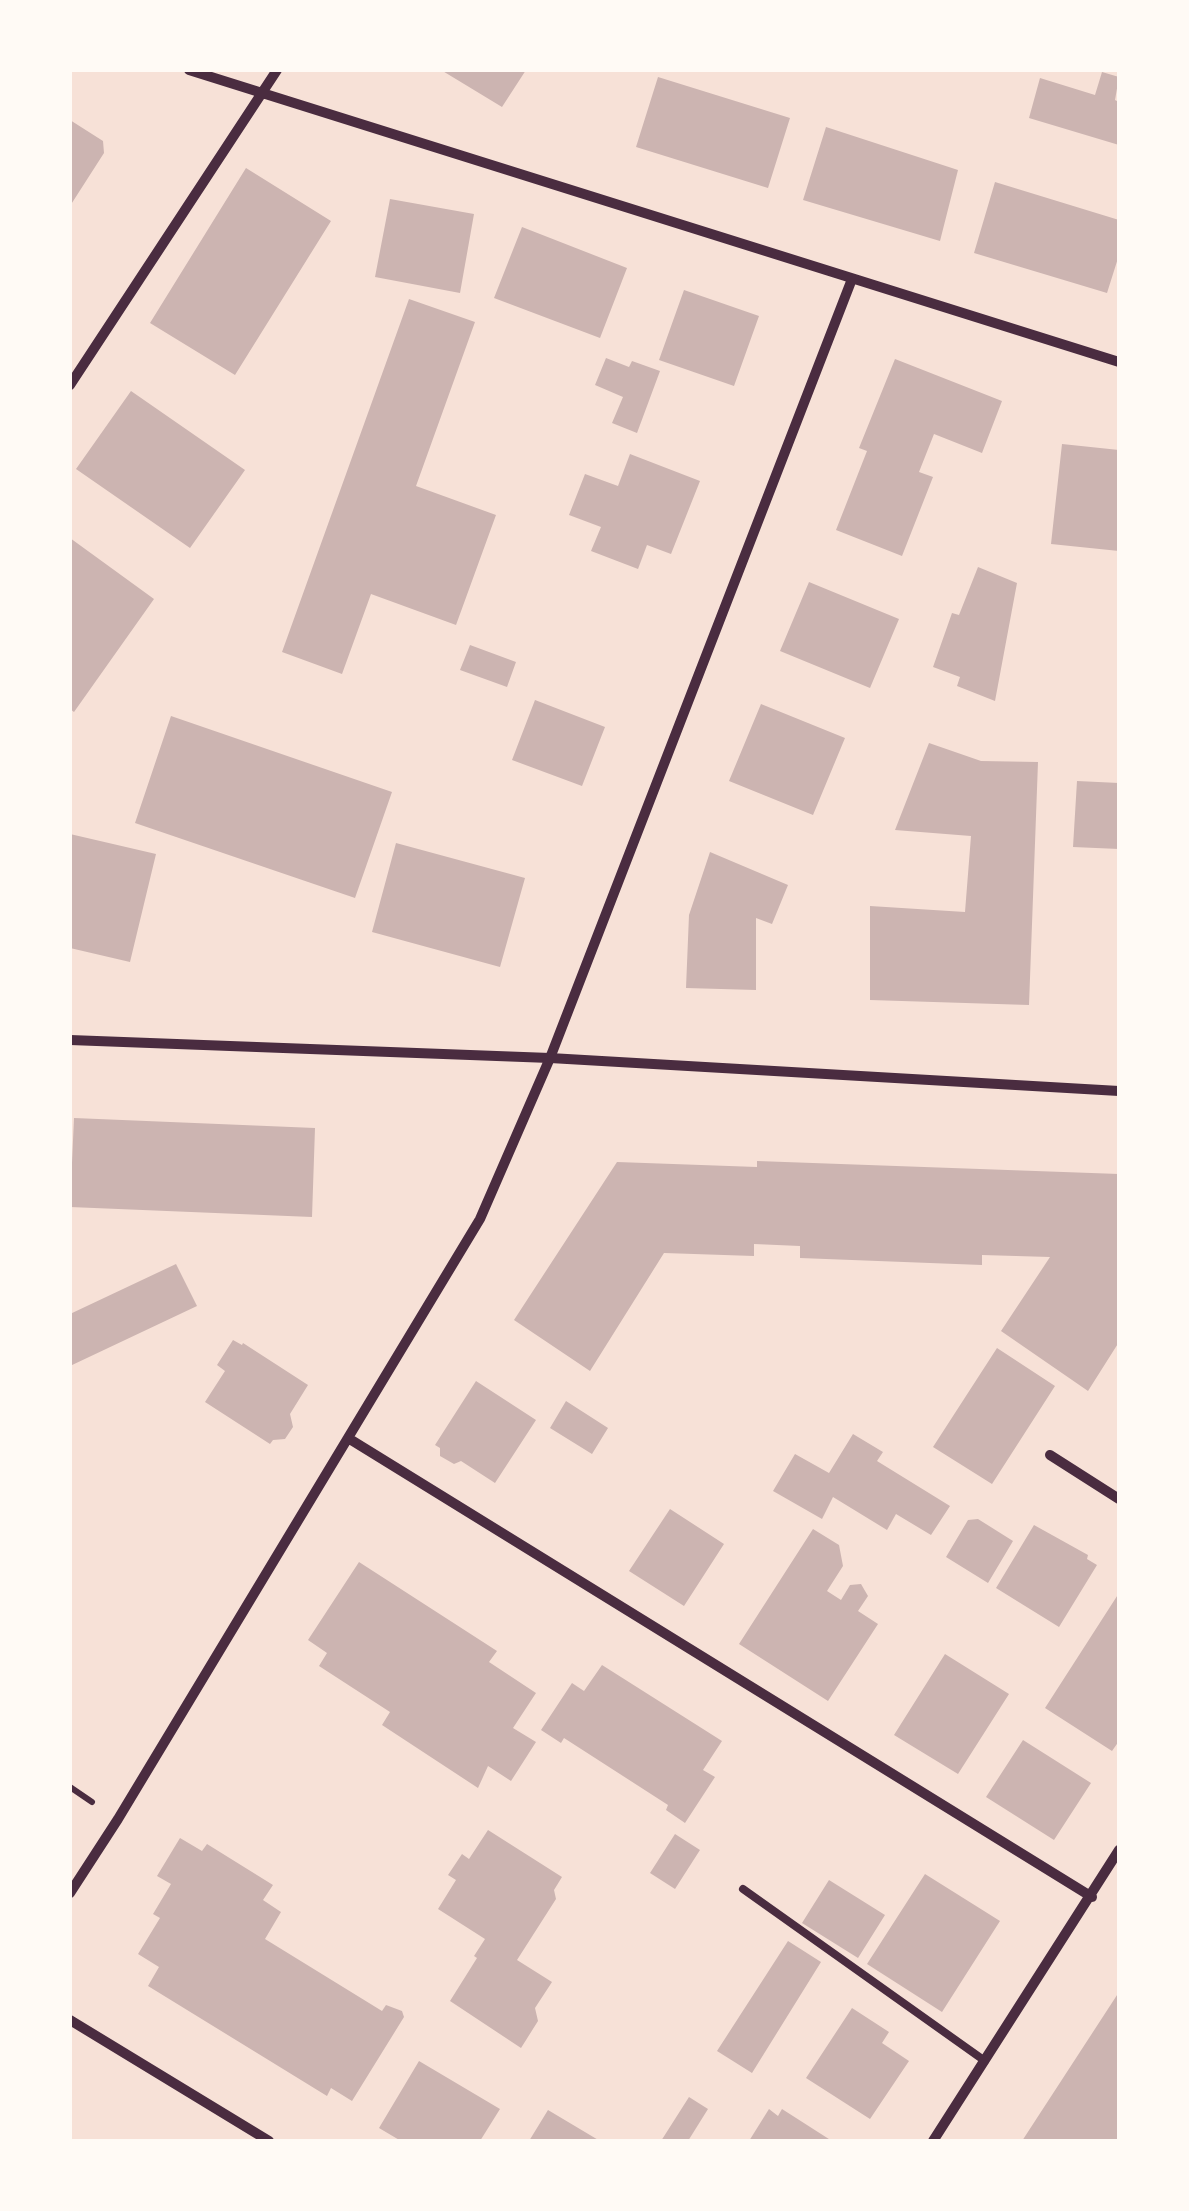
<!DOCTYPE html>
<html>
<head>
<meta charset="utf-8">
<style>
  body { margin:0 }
  #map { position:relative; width:1189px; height:2211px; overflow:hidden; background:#f7e1d7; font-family:Spectral,serif }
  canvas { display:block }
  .frame { position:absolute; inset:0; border:72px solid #fffaf5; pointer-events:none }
</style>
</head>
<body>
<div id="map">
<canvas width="1189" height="2211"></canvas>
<div class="frame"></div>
</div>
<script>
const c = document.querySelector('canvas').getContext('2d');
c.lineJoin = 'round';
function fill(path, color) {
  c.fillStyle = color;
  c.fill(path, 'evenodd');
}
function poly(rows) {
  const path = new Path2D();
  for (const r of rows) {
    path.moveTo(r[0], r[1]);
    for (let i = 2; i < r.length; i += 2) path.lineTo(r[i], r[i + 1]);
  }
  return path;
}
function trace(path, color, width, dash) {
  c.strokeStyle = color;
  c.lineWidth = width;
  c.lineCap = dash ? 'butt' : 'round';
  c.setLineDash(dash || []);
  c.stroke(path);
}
const building = poly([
  [441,70,526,70,502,107],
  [1102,72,1119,77,1115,100,1119,102,1119,145,1029,118,1040,78,1095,95],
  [658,77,790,118,768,188,636,147],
  [70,120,103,141,104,153,70,206],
  [826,127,958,170,940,241,803,200],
  [246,168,331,221,235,375,150,323],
  [995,182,1119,220,1119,255,1107,293,974,253],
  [390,199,474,214,460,293,375,277],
  [522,227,627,268,600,338,494,298],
  [684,290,759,316,734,386,659,360],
  [409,299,475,322,416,486,496,515,456,625,371,594,342,674,282,652],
  [606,358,629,367,632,361,660,371,637,433,612,423,623,397,595,385],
  [895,359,1002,401,982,453,934,434,919,472,933,477,902,556,836,530,867,451,859,448],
  [131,391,245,470,190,548,76,469],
  [1062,444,1119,450,1119,551,1051,544],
  [630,454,700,481,671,554,647,545,638,569,591,551,601,527,569,515,585,474,618,486],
  [70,538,154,599,74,712,70,709],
  [978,567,1017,583,995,701,957,686,960,677,933,667,952,613,959,615],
  [809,582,899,619,870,688,780,651],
  [470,645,516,662,507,687,460,670],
  [535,700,605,727,582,786,512,760],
  [761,704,845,738,813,815,729,781],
  [171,716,392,792,355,898,135,823],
  [929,743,981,761,1038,762,1029,1005,870,1000,870,906,965,912,971,836,895,830],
  [1077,781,1119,783,1119,849,1073,847],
  [70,834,156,854,130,962,70,948],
  [396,843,525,878,500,967,372,932],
  [710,852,788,885,772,924,756,918,756,990,686,988,689,915],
  [74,1118,315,1128,312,1217,70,1207],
  [757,1161,1119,1174,1119,1342,1088,1391,1001,1331,1050,1257,982,1255,982,1265,800,1258,800,1246,754,1244,754,1256,664,1253,590,1371,514,1320,617,1162,757,1167],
  [176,1264,197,1306,70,1366,70,1314],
  [233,1340,242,1345,243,1343,308,1385,290,1414,293,1427,285,1439,273,1440,270,1444,205,1402,225,1371,217,1365],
  [997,1348,1055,1386,992,1484,933,1447],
  [476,1381,536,1420,495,1483,461,1461,454,1464,440,1456,440,1448,435,1445],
  [566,1401,608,1428,592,1454,550,1428],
  [853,1434,883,1452,877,1461,950,1506,931,1535,896,1514,887,1530,833,1497,822,1519,773,1491,795,1454,829,1473],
  [670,1509,724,1544,684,1606,629,1571],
  [978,1519,1013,1541,988,1583,946,1557,968,1520],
  [1034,1525,1088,1555,1087,1559,1097,1565,1059,1627,996,1588],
  [813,1529,839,1545,843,1566,827,1591,841,1600,850,1585,861,1584,868,1596,858,1611,878,1624,828,1701,739,1644],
  [359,1562,497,1651,489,1662,536,1693,513,1728,536,1742,511,1781,488,1766,478,1788,382,1725,390,1712,319,1666,327,1653,308,1640],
  [1119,1593,1119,1741,1112,1751,1045,1708],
  [945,1654,1009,1694,958,1774,894,1735],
  [602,1665,722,1741,703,1770,715,1777,685,1823,666,1810,668,1805,564,1738,561,1743,541,1730,572,1683,584,1691],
  [1023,1740,1091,1783,1054,1840,986,1797],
  [488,1830,562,1877,554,1890,556,1899,517,1960,552,1982,535,2008,538,2021,521,2048,450,2001,477,1958,474,1956,485,1939,438,1909,456,1880,448,1875,462,1854,469,1859],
  [675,1834,700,1850,675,1889,650,1873],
  [180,1838,202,1851,207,1844,273,1885,263,1900,281,1912,265,1939,382,2011,386,2005,402,2011,404,2017,352,2101,331,2088,327,2096,148,1986,159,1967,138,1954,160,1918,153,1914,171,1884,157,1876],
  [925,1874,1000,1921,942,2012,867,1964],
  [829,1880,885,1915,858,1958,802,1923],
  [788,1941,821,1962,752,2073,717,2051],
  [1119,1992,1119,2141,1022,2141],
  [852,2008,889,2032,882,2043,909,2061,870,2119,806,2078],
  [419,2061,500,2109,480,2141,401,2141,379,2128],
  [689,2097,708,2109,688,2141,661,2141],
  [769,2109,778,2116,782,2109,832,2141,749,2141],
  [548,2110,600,2141,529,2141]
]);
const path = poly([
  [70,1787,92,1802]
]);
const service = poly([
  [743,1889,985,2061]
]);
const minor = poly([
  [189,70,1119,362],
  [70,385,277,70],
  [70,1040,550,1058,1119,1091],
  [348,1438,1092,1897],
  [1050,1455,1119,1499],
  [70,1893,118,1819,480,1219,550,1058,852,279],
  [70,2020,269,2141],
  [933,2141,1119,1850]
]);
fill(building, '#ccb4b1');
trace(path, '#4a2c40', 6);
trace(service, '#4a2c40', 8);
trace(minor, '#4a2c40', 10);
</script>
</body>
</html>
